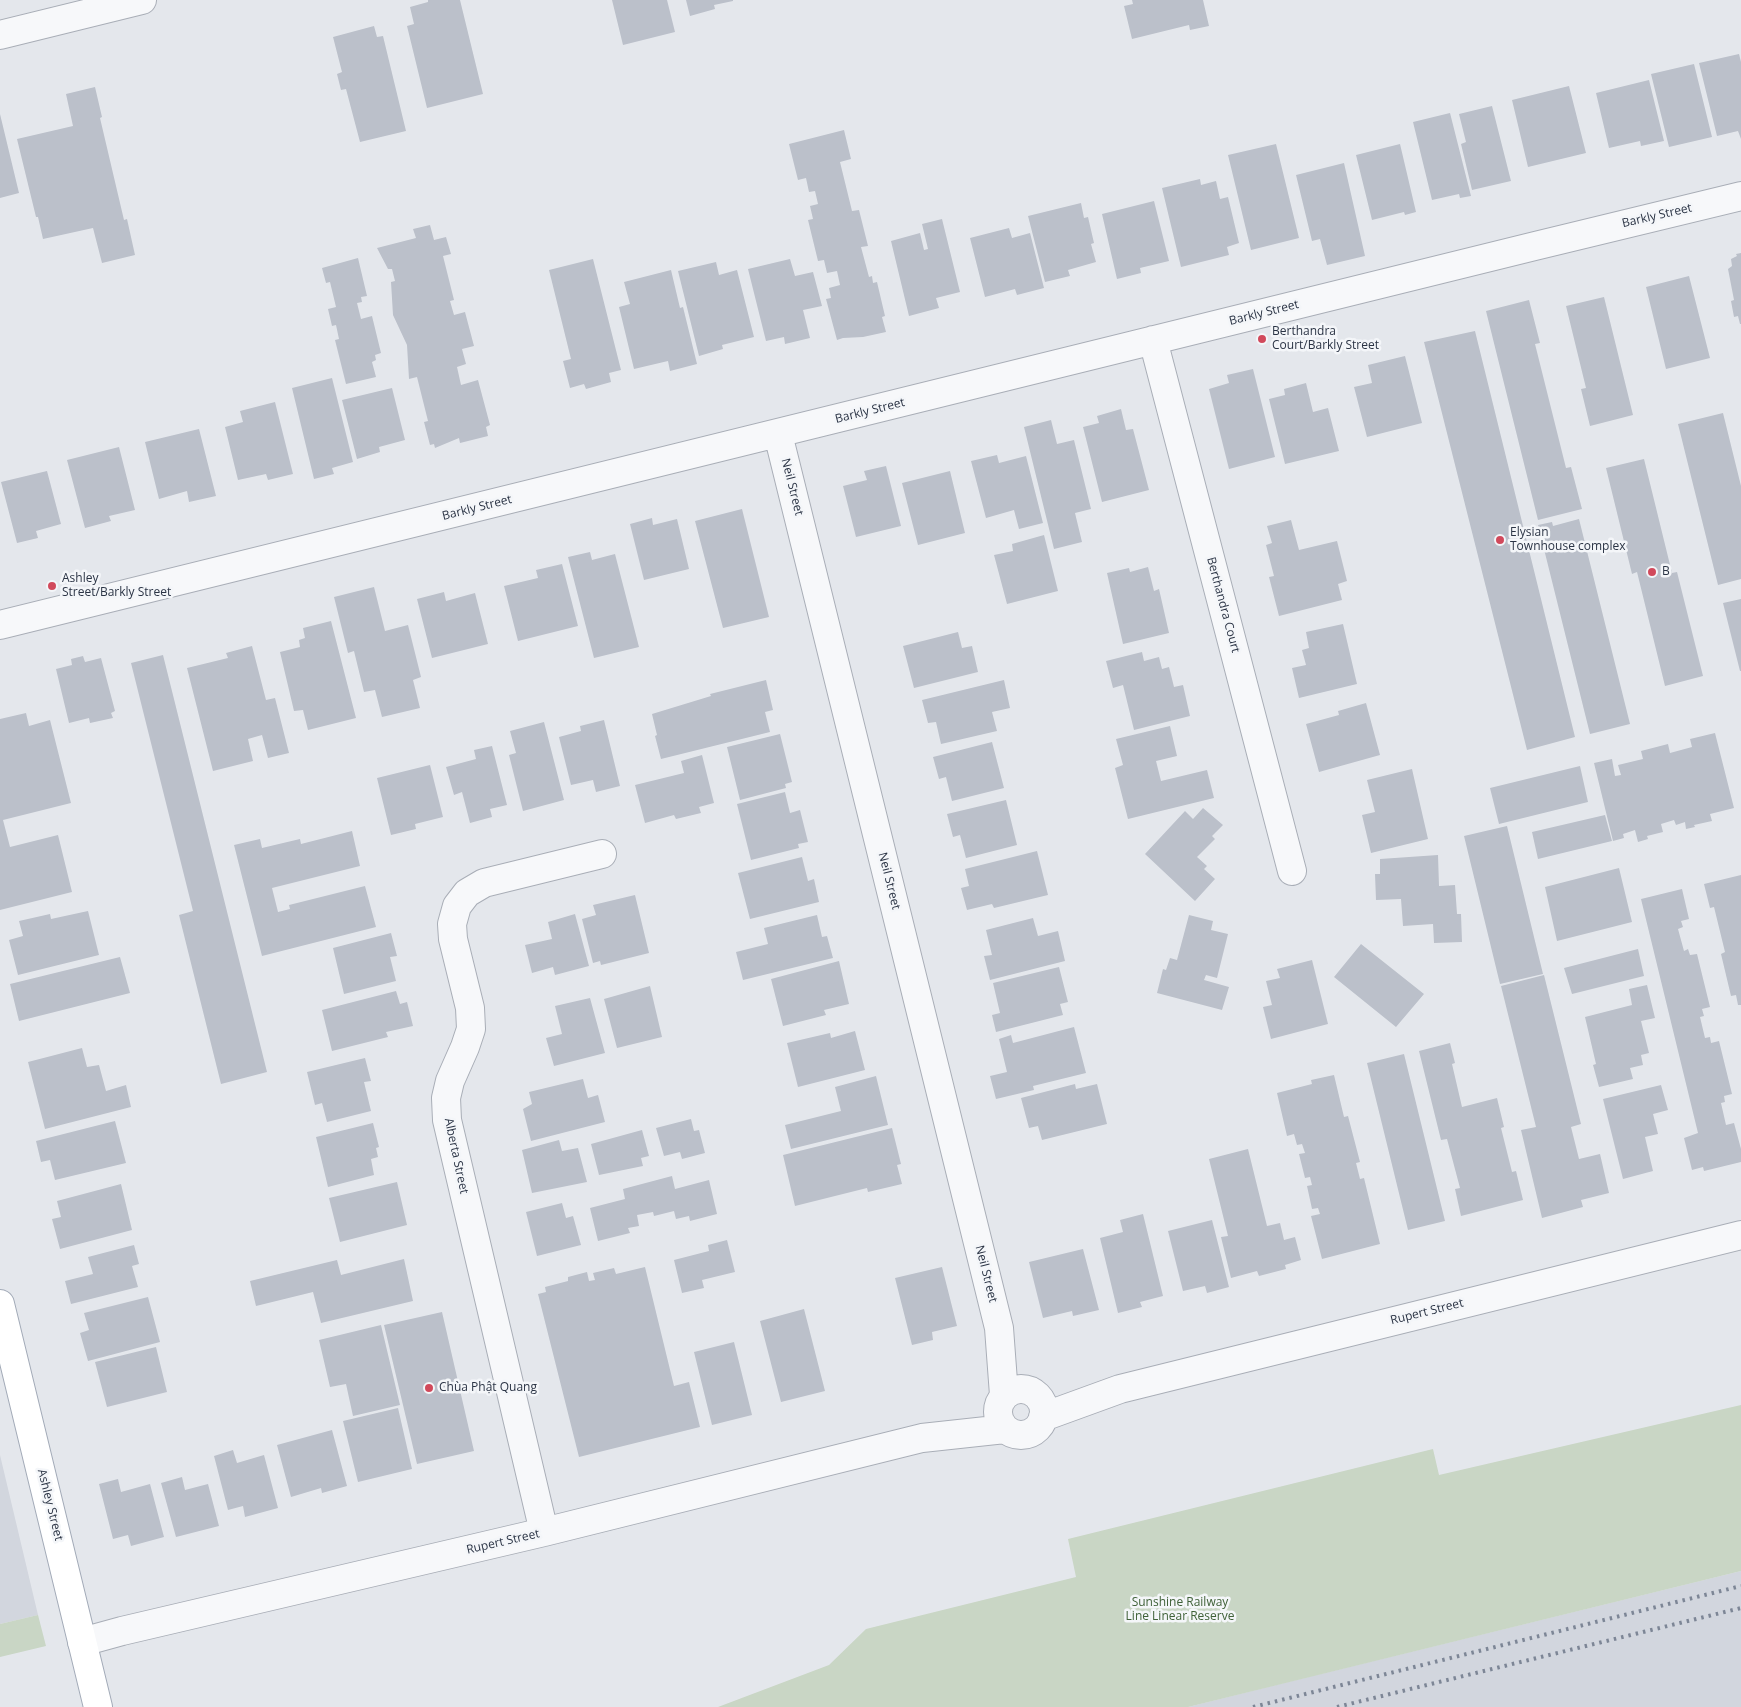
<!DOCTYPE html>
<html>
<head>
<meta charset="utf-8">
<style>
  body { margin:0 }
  canvas { display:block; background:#e4e7ec }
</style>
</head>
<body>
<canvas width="1741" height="1707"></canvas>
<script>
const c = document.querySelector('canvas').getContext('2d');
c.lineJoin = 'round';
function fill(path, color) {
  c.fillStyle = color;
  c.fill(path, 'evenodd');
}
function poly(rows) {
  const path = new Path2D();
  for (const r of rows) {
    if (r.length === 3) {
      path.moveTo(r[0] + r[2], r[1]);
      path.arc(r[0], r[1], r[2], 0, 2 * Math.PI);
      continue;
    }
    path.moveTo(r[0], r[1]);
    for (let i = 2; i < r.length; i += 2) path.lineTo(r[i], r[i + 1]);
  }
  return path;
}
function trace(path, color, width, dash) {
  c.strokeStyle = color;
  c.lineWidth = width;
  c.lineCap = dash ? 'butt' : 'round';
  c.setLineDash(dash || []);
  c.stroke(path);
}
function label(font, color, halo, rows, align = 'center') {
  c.font = font + ' "Open Sans",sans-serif';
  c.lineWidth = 5;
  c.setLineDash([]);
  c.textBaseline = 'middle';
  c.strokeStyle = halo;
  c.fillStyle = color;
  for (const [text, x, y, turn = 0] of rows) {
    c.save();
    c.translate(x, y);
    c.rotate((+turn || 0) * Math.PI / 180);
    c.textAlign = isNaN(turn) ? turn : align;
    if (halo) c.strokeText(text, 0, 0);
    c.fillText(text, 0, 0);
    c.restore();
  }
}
const built = poly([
  [0,1455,38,1615,0,1624],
  [1741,1571,1741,1707,1188,1707,1280,1684]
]);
const green = poly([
  [1741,1405,1741,1571,1188,1707,718,1707,829,1665,866,1629,1076,1577,1068,1539,1433,1449,1439,1475],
  [38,1615,46,1646,0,1657,0,1624]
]);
const building = poly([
  [428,0,460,0,483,94,427,108,407,26,414,24,410,7,428,2],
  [612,0,667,0,675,32,623,45],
  [686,0,733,0,733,1,714,5,715,9,690,16],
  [1132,0,1203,0,1209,26,1190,30,1189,25,1132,39,1124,6,1133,4],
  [374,26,377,37,383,36,406,131,360,142,346,89,341,90,337,74,342,72,333,37],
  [1739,54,1741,62,1741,139,1738,131,1717,136,1699,63],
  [1694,64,1712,137,1669,147,1651,74],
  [1649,80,1664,141,1641,146,1640,141,1609,148,1596,93],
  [1569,86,1586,153,1528,167,1512,100],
  [95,87,102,117,100,118,124,220,127,219,135,255,102,263,93,228,43,239,38,217,36,217,17,139,73,126,66,94],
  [1492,106,1511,181,1472,190,1461,144,1466,142,1459,114],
  [1450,113,1471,196,1460,198,1459,194,1432,200,1413,122],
  [0,114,19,193,0,198],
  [844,130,851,159,840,162,852,211,859,210,868,246,861,247,869,277,872,276,873,283,877,282,885,316,882,317,886,332,863,337,843,338,837,340,826,299,831,298,829,288,840,285,837,271,827,273,824,260,818,261,808,220,813,219,810,206,818,204,815,191,809,192,806,178,798,180,789,144],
  [1276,144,1299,238,1251,250,1228,155],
  [1400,144,1416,212,1405,215,1404,212,1372,220,1356,155],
  [1344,163,1365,256,1327,265,1320,239,1312,241,1296,175],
  [1200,179,1201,185,1216,181,1220,199,1228,197,1239,243,1227,247,1229,255,1181,267,1162,188],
  [1154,201,1169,261,1140,268,1141,273,1117,279,1102,214],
  [1081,203,1084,218,1088,217,1094,243,1091,244,1096,262,1068,270,1070,276,1045,282,1028,216],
  [942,219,960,292,936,298,939,308,909,316,891,241,920,233,924,250,928,249,922,224],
  [430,225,434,240,446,237,451,254,443,256,454,300,450,301,454,315,465,312,474,346,462,349,466,364,457,367,461,385,478,380,490,425,486,427,488,436,460,443,459,438,435,448,434,444,430,445,424,422,428,421,417,377,409,379,407,345,393,315,391,282,395,281,392,269,388,269,377,248,416,238,413,229],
  [1009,228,1012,238,1030,233,1044,288,1017,295,1015,289,985,297,970,238],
  [1741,253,1741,324,1740,324,1738,316,1734,317,1731,301,1734,300,1728,269,1732,266,1731,259,1737,256,1736,254],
  [358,258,367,296,361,297,362,302,357,303,361,319,372,316,381,353,375,355,376,360,372,362,376,377,346,384,335,340,339,339,336,325,332,326,328,309,336,307,330,282,326,283,322,268],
  [593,259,621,370,609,373,611,382,586,389,584,384,570,388,563,361,571,359,549,270],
  [790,259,795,276,813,272,822,306,803,310,810,338,785,344,784,337,766,341,748,269],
  [716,262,719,275,737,270,754,337,722,345,723,349,699,356,678,271],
  [671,270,680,308,683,307,697,364,670,371,668,361,634,369,619,307,630,304,624,282],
  [1689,276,1710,358,1666,369,1646,287],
  [1604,297,1633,415,1590,426,1581,389,1586,388,1566,306],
  [1529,300,1540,343,1535,344,1566,468,1571,467,1582,509,1538,520,1486,311],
  [1475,331,1575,737,1527,750,1424,342],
  [1405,356,1422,423,1367,437,1354,387,1372,383,1368,365],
  [1253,369,1275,457,1229,469,1209,389,1229,383,1227,375],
  [332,378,353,462,332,468,334,474,314,479,292,388],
  [1306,383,1313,412,1328,408,1339,451,1285,464,1269,399,1285,395,1284,389],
  [392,388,405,440,379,447,380,452,357,459,342,400],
  [275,402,293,474,268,480,266,474,238,480,225,427,243,422,240,411],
  [1121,409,1126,430,1133,429,1149,490,1102,502,1083,427,1099,423,1097,416],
  [1723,413,1741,486,1741,579,1718,585,1678,424],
  [1051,420,1057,444,1074,440,1091,509,1075,513,1082,542,1054,549,1024,427],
  [199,429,216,496,189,502,187,491,159,499,145,442],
  [119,447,135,510,109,516,111,521,85,528,67,460],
  [997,455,999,463,1026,456,1043,523,1019,529,1014,510,986,518,971,461],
  [1644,459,1672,573,1677,572,1703,676,1665,686,1637,572,1632,574,1606,468],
  [886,466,901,526,856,537,843,486,867,480,864,471],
  [47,471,61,524,36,531,38,538,17,543,1,482],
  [950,471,965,533,918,545,902,483],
  [742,509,769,617,723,628,695,521],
  [652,518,653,525,677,519,689,569,644,580,630,524],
  [1579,519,1630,724,1590,734,1538,525,1552,522,1553,526],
  [1291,520,1299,550,1337,541,1347,581,1338,584,1342,600,1279,616,1269,577,1274,576,1266,545,1272,543,1267,526],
  [1044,535,1058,591,1007,604,994,555,1013,551,1012,544],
  [590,552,592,560,615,554,639,647,594,658,568,557],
  [562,564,578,626,518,641,504,586,538,578,536,570],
  [1148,567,1154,591,1159,589,1169,633,1123,644,1107,573,1129,568,1130,572],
  [374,587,385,631,408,625,421,677,413,680,420,708,382,717,375,690,364,692,354,651,348,653,334,597],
  [444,592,446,601,475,593,488,644,432,658,417,599],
  [1741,599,1741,671,1740,671,1723,603],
  [331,621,356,718,308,730,303,710,294,711,280,652,300,647,299,640,305,638,303,628],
  [1343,624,1357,684,1299,698,1292,668,1306,665,1302,650,1309,648,1306,632],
  [958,632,962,648,972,646,978,672,914,688,903,646],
  [252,646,266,700,275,698,289,753,268,758,262,735,248,739,253,761,213,771,187,668,228,658,226,653],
  [1142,652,1144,661,1159,657,1162,669,1169,667,1174,687,1183,685,1190,716,1134,730,1123,685,1113,688,1106,661],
  [163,655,267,1072,221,1084,179,915,193,911,131,663],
  [83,656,85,662,101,658,115,711,111,713,113,718,90,723,89,718,69,723,56,669,72,665,71,659],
  [766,680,773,710,765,712,770,732,661,759,655,736,657,735,652,714,711,696,710,694],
  [1004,680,1010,708,992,712,997,731,941,744,936,722,928,723,922,700],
  [1366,703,1380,755,1319,772,1306,724,1339,715,1338,711],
  [26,713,29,726,50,720,71,803,3,820,10,847,58,835,72,892,0,910,0,719],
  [604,720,620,786,596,792,593,780,571,785,559,737,581,731,580,726],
  [544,722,564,800,523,811,509,755,516,753,510,731],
  [1170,726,1177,756,1156,761,1161,781,1207,770,1214,798,1128,819,1115,768,1123,765,1116,739],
  [1715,733,1734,808,1710,814,1712,821,1694,825,1695,827,1686,829,1685,822,1676,825,1674,820,1661,824,1663,832,1647,836,1648,839,1638,842,1635,830,1623,834,1624,838,1613,841,1594,763,1612,759,1615,776,1621,775,1618,765,1643,759,1641,751,1668,744,1670,753,1692,747,1690,739],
  [780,734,792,782,785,784,786,788,740,800,727,747],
  [992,742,1004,788,952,801,946,777,939,779,933,757],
  [492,746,507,805,490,809,492,817,470,823,462,792,454,795,446,767,476,759,474,750],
  [702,755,714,803,699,807,701,813,676,819,674,815,645,823,635,785,684,773,681,761],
  [430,765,443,817,415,824,416,829,391,835,377,778],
  [1580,766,1588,802,1499,824,1490,788],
  [1412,769,1428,839,1371,853,1362,815,1375,812,1367,780],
  [785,792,790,813,800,810,808,842,798,844,799,848,751,860,737,804],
  [1006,800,1017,845,966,858,960,835,953,837,947,814],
  [1203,808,1223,825,1212,836,1215,839,1197,857,1207,866,1204,869,1215,879,1195,901,1145,854,1185,811,1193,819],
  [1605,815,1612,841,1538,859,1532,832],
  [1507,826,1543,974,1500,984,1464,836],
  [352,831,360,866,272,888,278,912,290,909,289,905,365,886,376,927,262,956,234,845,260,839,262,848,300,839,301,844],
  [1037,851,1048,895,994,908,992,904,967,910,961,888,969,886,965,869],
  [1438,855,1439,886,1455,885,1457,914,1461,914,1462,942,1434,943,1433,924,1403,926,1401,899,1376,900,1375,874,1380,874,1380,859],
  [802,857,808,881,814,879,819,902,750,919,738,873],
  [1619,868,1632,922,1557,941,1545,887],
  [1741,875,1741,1005,1738,1005,1736,995,1731,996,1721,954,1725,952,1714,907,1710,908,1704,884],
  [1682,889,1689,919,1681,921,1683,927,1678,929,1684,951,1688,949,1690,955,1697,954,1710,1007,1702,1009,1704,1016,1700,1017,1705,1038,1710,1037,1711,1043,1719,1041,1732,1094,1724,1096,1725,1102,1721,1103,1726,1125,1734,1123,1741,1149,1741,1162,1704,1171,1703,1167,1692,1170,1684,1138,1698,1133,1641,899],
  [635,895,649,953,601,965,600,961,593,963,582,919,596,915,593,905],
  [88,911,99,955,18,975,9,940,23,936,19,921,50,914,51,919],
  [575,914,589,966,555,975,553,967,532,973,525,945,552,939,548,922],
  [817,915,822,937,827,936,833,958,743,980,736,952,768,944,764,928],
  [1189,915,1213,921,1211,930,1228,934,1217,978,1206,975,1204,980,1229,987,1222,1010,1157,993,1163,969,1166,970,1170,958,1177,960],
  [1033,918,1038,936,1058,931,1065,961,990,980,984,956,992,955,986,930],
  [391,933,397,956,390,957,396,981,344,994,333,948],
  [1361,944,1424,994,1396,1027,1334,977],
  [1638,949,1644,976,1572,994,1564,968],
  [120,957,130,993,19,1021,10,984],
  [1312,960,1328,1024,1271,1039,1263,1007,1272,1005,1266,981,1280,978,1277,969],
  [839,961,849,1004,824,1010,826,1015,783,1026,771,979],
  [1059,967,1068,1002,1060,1004,1063,1015,996,1032,992,1015,1000,1013,993,983],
  [1544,975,1581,1124,1571,1127,1579,1159,1600,1154,1609,1193,1581,1200,1583,1207,1542,1218,1521,1130,1536,1127,1501,986],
  [1647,985,1655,1018,1641,1021,1649,1053,1641,1055,1643,1065,1630,1068,1633,1079,1599,1087,1593,1065,1596,1064,1585,1017,1632,1005,1629,989],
  [650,986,662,1037,617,1048,604,999],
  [396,991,400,1004,407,1002,413,1026,386,1032,388,1037,332,1051,322,1010],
  [590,998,605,1053,554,1066,546,1038,562,1034,555,1006],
  [1074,1027,1086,1073,1033,1086,1034,1090,996,1099,990,1076,1007,1072,999,1039,1011,1035,1013,1043],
  [855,1031,865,1070,798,1087,787,1043,830,1033,831,1038],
  [1450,1043,1455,1063,1452,1064,1462,1107,1497,1098,1504,1127,1501,1128,1512,1172,1516,1171,1523,1200,1461,1216,1455,1189,1460,1188,1447,1139,1441,1140,1419,1051],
  [82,1048,87,1067,99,1065,106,1091,126,1085,131,1107,45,1129,28,1062],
  [1404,1054,1445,1221,1408,1230,1367,1063],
  [365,1058,371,1081,364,1082,371,1111,327,1122,322,1103,315,1105,307,1072],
  [1334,1075,1344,1117,1348,1116,1360,1162,1356,1163,1360,1179,1364,1178,1380,1244,1322,1259,1311,1216,1320,1214,1318,1208,1312,1209,1307,1186,1312,1185,1310,1177,1305,1178,1299,1154,1305,1153,1302,1144,1297,1145,1294,1134,1287,1136,1277,1093,1312,1084,1311,1080],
  [876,1076,888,1125,791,1149,785,1125,841,1111,835,1087],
  [583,1079,588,1098,598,1095,605,1122,531,1141,523,1109,532,1104,529,1092],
  [1075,1084,1076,1089,1097,1084,1107,1124,1042,1140,1038,1126,1029,1128,1021,1098],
  [1661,1085,1668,1110,1653,1114,1658,1134,1645,1137,1653,1171,1623,1179,1603,1099],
  [691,1119,694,1131,699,1130,705,1153,682,1159,680,1152,664,1156,656,1128],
  [115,1121,126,1163,55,1180,50,1160,41,1162,36,1141],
  [373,1123,379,1147,376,1148,378,1157,371,1159,374,1175,328,1187,316,1137],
  [892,1128,901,1164,897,1165,902,1184,868,1192,867,1188,795,1206,783,1155],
  [642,1130,649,1156,641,1158,643,1166,599,1175,591,1144],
  [559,1140,562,1151,578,1148,587,1182,532,1193,522,1150],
  [1248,1149,1267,1226,1280,1223,1284,1240,1295,1237,1301,1260,1285,1265,1286,1269,1259,1276,1257,1271,1231,1278,1221,1237,1228,1236,1209,1159],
  [672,1176,675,1189,709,1180,717,1214,690,1221,689,1216,676,1219,674,1211,654,1216,653,1212,637,1215,639,1226,628,1228,630,1233,598,1241,590,1208,625,1199,623,1189],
  [397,1182,407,1225,340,1242,329,1198],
  [121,1184,132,1230,60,1249,52,1219,61,1217,57,1201],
  [562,1203,566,1218,573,1216,581,1245,537,1256,526,1212],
  [1143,1214,1163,1296,1140,1302,1142,1307,1118,1313,1100,1238,1123,1232,1120,1220],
  [1212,1220,1229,1287,1207,1293,1205,1286,1183,1291,1168,1231],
  [727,1240,735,1272,702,1280,704,1288,682,1293,674,1260,709,1251,708,1245],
  [134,1245,139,1264,132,1266,138,1287,71,1304,65,1281,93,1274,88,1257],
  [1083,1249,1099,1310,1073,1316,1072,1311,1043,1318,1029,1262],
  [404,1259,413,1301,321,1323,313,1292,256,1306,250,1281,337,1260,341,1275],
  [645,1267,674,1386,689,1382,700,1427,579,1457,538,1294,546,1292,545,1287,568,1281,568,1277,587,1272,589,1281,595,1280,593,1273,614,1268,616,1274],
  [942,1267,957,1326,932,1332,933,1340,912,1345,895,1278],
  [148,1297,160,1342,88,1361,80,1333,89,1330,84,1313],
  [804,1309,825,1391,781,1402,760,1321],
  [442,1312,474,1451,417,1464,384,1325],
  [381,1325,400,1405,353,1416,346,1384,330,1387,319,1340],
  [734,1342,752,1415,712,1425,694,1352],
  [156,1347,167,1392,107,1407,95,1362],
  [398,1408,412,1469,358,1482,343,1421],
  [332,1430,347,1486,322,1493,321,1488,291,1497,277,1445],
  [233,1450,237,1463,264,1455,278,1508,245,1517,243,1506,228,1510,214,1456],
  [182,1477,185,1490,208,1484,219,1526,176,1537,161,1483],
  [118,1479,121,1492,150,1484,164,1537,131,1546,128,1535,113,1539,99,1484]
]);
const minor = poly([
  [0,35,142,0],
  [1153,340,1292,871],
  [778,434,999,1328,1004,1395],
  [0,625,1535,246,1741,196],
  [1021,1412,23],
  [1043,1417,1120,1389,1741,1235],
  [544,1532,447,1120,446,1098,450,1081,465,1047,471,1029,470,1008,453,939,452,924,457,906,467,893,484,883,602,854],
  [82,1642,122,1631,544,1532,922,1438,1005,1429]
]);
const major = poly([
  [0,1304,98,1707]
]);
const rail = poly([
  [1253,1707,1741,1586],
  [1337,1707,1741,1608]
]);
const markers = [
  [1262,339,5,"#d1495b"],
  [1500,540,5,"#d1495b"],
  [1652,572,5,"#d1495b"],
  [52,586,5,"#d1495b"],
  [429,1388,5,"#d1495b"]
];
const streetNames = [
  ["Barkly Street",1657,216,-13],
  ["Barkly Street",1264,313,-14],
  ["Barkly Street",870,411,-14],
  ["Neil Street",792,487,76],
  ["Barkly Street",477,508,-14],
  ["Berthandra Court",1223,605,75],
  ["Neil Street",889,881,76],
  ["Alberta Street",456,1156,78],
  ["Neil Street",986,1274,76],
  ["Rupert Street",1427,1312,-14],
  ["Ashley Street",50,1505,76],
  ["Rupert Street",503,1542,-13]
];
const poiNames = [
  ["Berthandra",1272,332],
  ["Court/Barkly Street",1272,346],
  ["Elysian",1510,533],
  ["Townhouse complex",1510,547],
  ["B",1662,572],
  ["Ashley",62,579],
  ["Street/Barkly Street",62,593],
  ["Chùa Phật Quang",439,1388]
];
const parkNames = [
  ["Sunshine Railway",1180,1603],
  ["Line Linear Reserve",1180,1617]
];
fill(built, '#d2d6de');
fill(green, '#c9d6c5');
fill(building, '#bbc0ca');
trace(minor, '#a9aeb7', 30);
trace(major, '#a3abb8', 30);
trace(minor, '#f7f8fa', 28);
trace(major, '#fff', 28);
trace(rail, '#7d8696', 4, [2.5, 5]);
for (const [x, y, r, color] of markers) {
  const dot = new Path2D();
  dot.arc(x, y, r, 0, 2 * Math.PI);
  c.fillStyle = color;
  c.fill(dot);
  trace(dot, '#f4f6f9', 2);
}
label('12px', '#2b3445', '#f4f6f9', streetNames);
label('12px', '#2b3445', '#f4f6f9', poiNames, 'left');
label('12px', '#3f6138', '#f4f6f9', parkNames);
</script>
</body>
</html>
